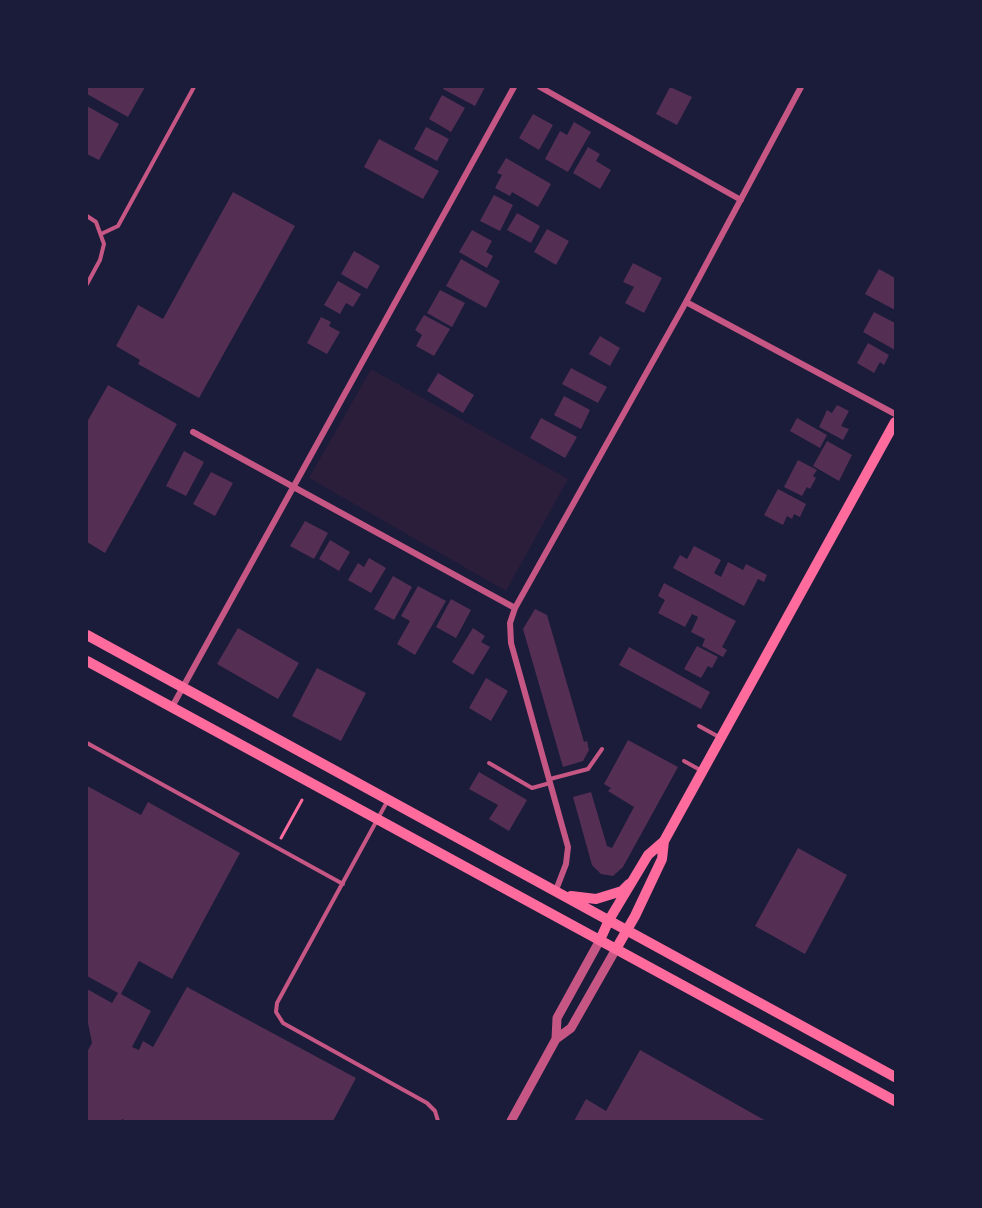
<!DOCTYPE html>
<html>
<head>
<meta charset="utf-8">
<style>
  body { margin:0 }
  #map { position:relative; width:982px; height:1208px; overflow:hidden; background:#1b1b3a; font-family:"Zilla Slab",serif }
  canvas { display:block }
  .frame { position:absolute; inset:0; border:88px solid #1b1b3a; pointer-events:none }
</style>
</head>
<body>
<div id="map">
<canvas width="982" height="1208"></canvas>
<div class="frame"></div>
</div>
<script>
const c = document.querySelector('canvas').getContext('2d');
c.lineJoin = 'round';
function fill(path, color) {
  c.fillStyle = color;
  c.fill(path, 'evenodd');
}
function poly(rows) {
  const path = new Path2D();
  for (const r of rows) {
    path.moveTo(r[0], r[1]);
    for (let i = 2; i < r.length; i += 2) path.lineTo(r[i], r[i + 1]);
  }
  return path;
}
function trace(path, color, width, dash) {
  c.strokeStyle = color;
  c.lineWidth = width;
  c.lineCap = dash ? 'butt' : 'round';
  c.setLineDash(dash || []);
  c.stroke(path);
}
const green = poly([
  [371,369,568,479,506,591,309,478]
]);
const building = poly([
  [87,87,145,87,128,117,87,94],
  [444,87,485,87,475,106,443,89],
  [670,87,692,97,677,125,656,114],
  [442,95,465,108,451,132,429,119],
  [87,106,119,124,99,160,87,154],
  [533,114,553,125,539,150,519,138],
  [574,122,591,132,568,172,545,159,560,131,567,135],
  [426,127,449,139,437,161,414,149],
  [379,139,439,171,423,199,364,167],
  [588,147,600,154,596,161,611,170,600,189,573,173],
  [506,158,551,184,538,207,512,192,510,196,495,188,502,175,497,173],
  [233,192,295,226,199,398,138,364,140,360,116,346,138,305,163,319],
  [494,195,513,205,500,231,480,221],
  [517,213,540,226,531,243,507,230],
  [547,229,569,241,556,265,534,252],
  [472,230,492,241,486,252,493,256,487,268,459,252],
  [354,251,380,266,367,289,341,274],
  [461,259,500,281,486,308,446,286],
  [633,263,662,278,644,313,625,303,634,287,623,282],
  [879,269,895,278,895,310,865,294],
  [338,281,361,294,353,307,346,303,340,314,324,305],
  [440,290,465,303,452,327,427,313],
  [874,312,895,323,895,350,863,332],
  [424,315,450,329,434,356,416,346,422,335,415,330],
  [321,317,331,322,329,326,340,332,327,354,307,343],
  [600,336,620,348,610,366,589,354],
  [868,343,889,355,884,365,880,362,874,373,857,363],
  [571,368,607,387,598,403,562,384],
  [438,373,474,395,463,413,427,391],
  [108,385,177,424,105,553,87,542,87,422],
  [564,396,590,410,581,429,554,415],
  [837,405,849,411,841,426,849,429,843,440,819,427,827,410,832,413],
  [541,418,577,437,565,458,530,438],
  [797,418,827,435,820,448,790,431],
  [827,441,852,455,839,481,813,466],
  [184,451,204,462,186,496,166,486],
  [798,460,817,470,813,476,816,478,810,489,807,487,802,496,784,487],
  [211,472,233,483,215,516,193,504],
  [778,489,806,504,800,517,794,514,792,519,787,516,783,525,764,515],
  [305,521,328,533,314,559,290,546],
  [330,540,350,552,339,571,319,559],
  [694,546,721,560,714,573,721,577,728,562,743,570,746,564,767,575,764,582,758,579,744,606,673,568,680,555,687,559],
  [369,558,386,568,371,593,348,580,358,563,364,567],
  [393,576,412,587,394,620,374,609],
  [664,583,736,621,722,647,727,650,723,657,702,646,705,639,691,632,698,617,692,614,685,627,658,613,665,600,658,596],
  [418,586,446,601,415,655,397,644,410,621,401,616],
  [451,599,471,610,456,638,436,627],
  [535,609,547,615,584,742,587,741,589,750,583,761,563,767,523,629],
  [238,628,299,663,278,699,217,664],
  [473,628,485,636,481,642,490,647,473,675,452,662],
  [697,646,718,657,712,668,708,666,701,678,684,669],
  [629,647,710,692,701,709,619,665],
  [317,668,366,693,341,741,292,716],
  [486,678,508,691,491,721,469,708],
  [628,740,678,767,623,867,613,876,601,874,592,865,573,797,591,792,607,846,612,848,634,807,608,791,611,788,604,784],
  [479,772,527,800,509,831,489,819,498,805,469,789],
  [87,786,141,815,148,802,240,853,172,979,139,961,121,994,151,1011,132,1047,139,1050,143,1041,153,1047,187,987,356,1078,333,1121,126,1121,122,1119,121,1121,87,1121,87,1052,92,1043,87,1018,87,989,112,1003,118,993,87,976],
  [798,848,847,875,805,954,755,926],
  [640,1050,766,1121,574,1121,586,1099,606,1111]
]);
const path = poly([
  [281,838,302,800]
]);
const service = poly([
  [87,216,96,222,104,244,100,260,87,284],
  [101,234,118,226,194,87],
  [699,726,719,737],
  [87,743,343,884],
  [684,761,702,771],
  [489,763,532,788,550,783],
  [550,779,588,769,602,749],
  [388,800,277,1003,276,1012,283,1023,427,1103,435,1111,438,1121]
]);
const minor = poly([
  [540,87,741,200],
  [686,302,895,414],
  [193,432,515,608],
  [172,707,514,87],
  [556,890,566,864,568,847,511,643,510,623,515,608,686,302,801,87]
]);
const tertiary = poly([
  [556,1039,557,1018,600,940],
  [511,1121,556,1039,571,1028,616,949]
]);
const secondary = poly([
  [87,635,895,1077],
  [87,661,895,1101],
  [571,896,596,899,622,891,629,884],
  [600,940,609,920,648,855,664,841,895,422],
  [616,949,635,916,662,859,664,841]
]);
fill(green, '#2a1e3b');
fill(building, '#542f53');
trace(path, '#ff6b9d', 3);
trace(service, '#c65784', 4);
trace(minor, '#c65784', 6);
trace(tertiary, '#c65784', 9);
trace(secondary, '#ff6b9d', 10);
</script>
</body>
</html>
